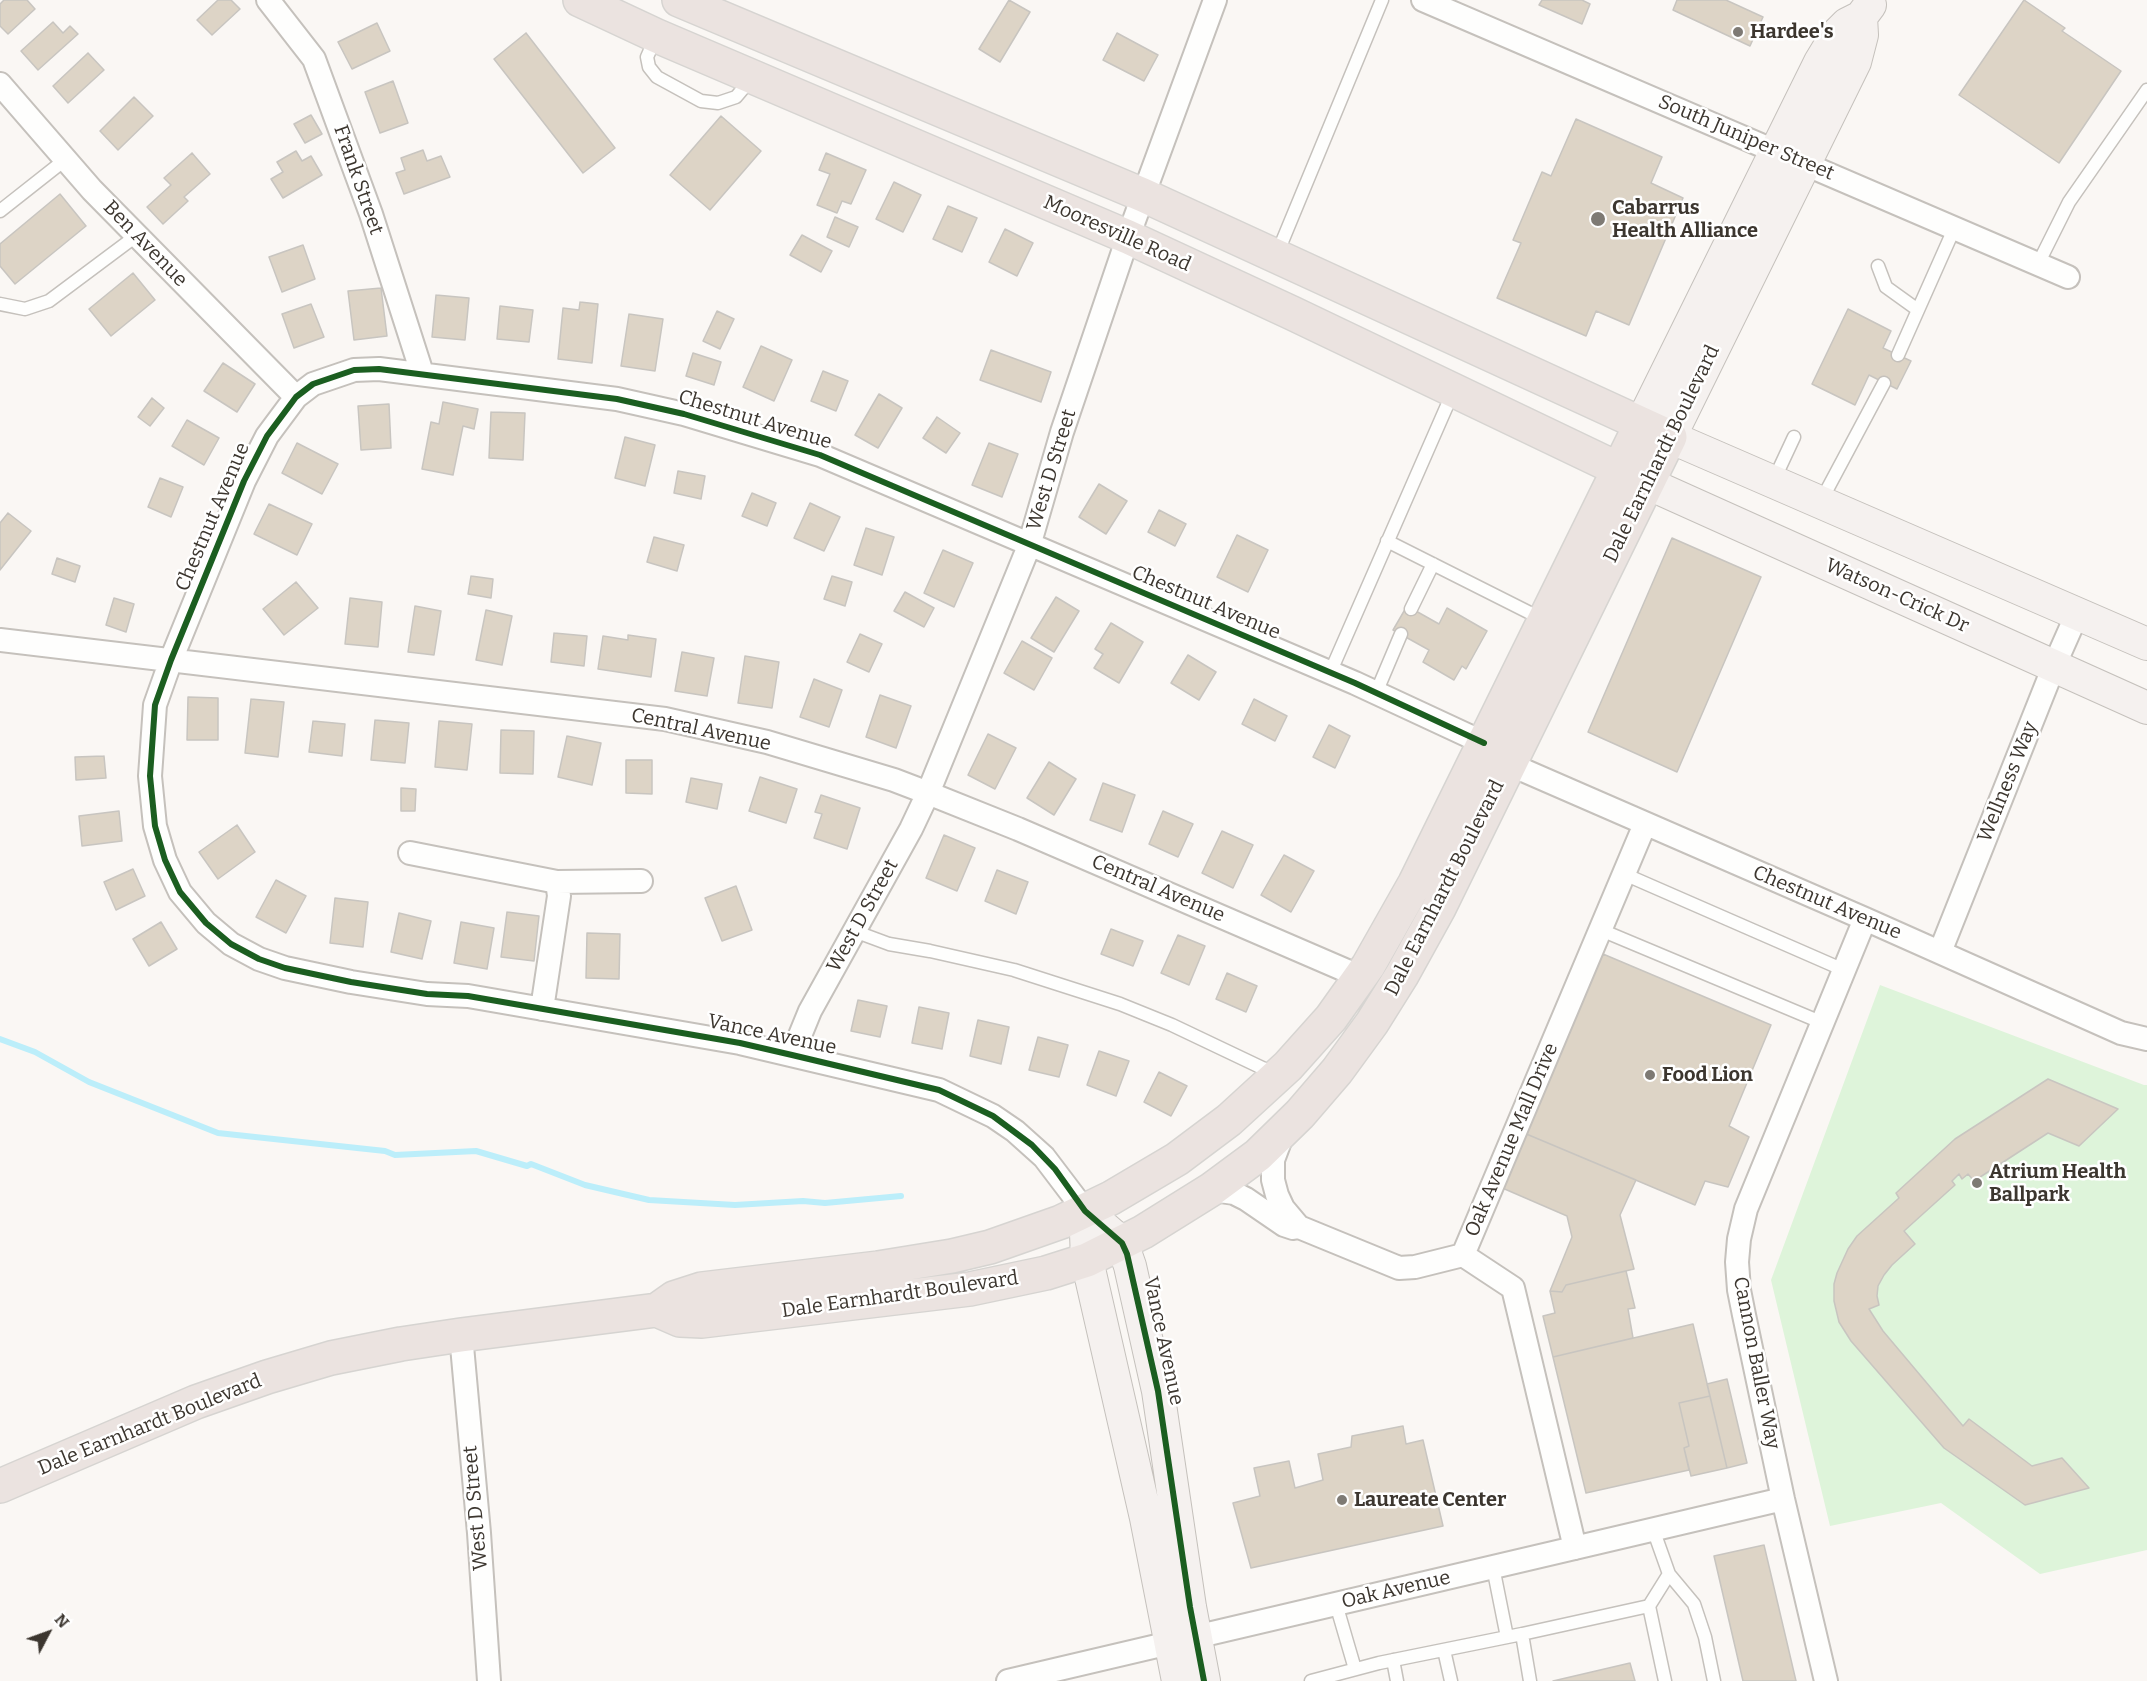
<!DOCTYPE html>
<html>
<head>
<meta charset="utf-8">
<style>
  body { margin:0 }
  #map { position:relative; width:2147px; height:1681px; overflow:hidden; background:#faf7f4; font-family:Bitter,serif }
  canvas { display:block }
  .north { position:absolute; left:18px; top:1603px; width:60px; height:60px; -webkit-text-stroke:4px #fff; paint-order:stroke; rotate:49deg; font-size:16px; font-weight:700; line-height:24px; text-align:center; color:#3c362f }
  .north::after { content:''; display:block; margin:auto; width:21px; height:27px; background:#3c362f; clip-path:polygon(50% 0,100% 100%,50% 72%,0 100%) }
</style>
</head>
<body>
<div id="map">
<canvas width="2147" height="1681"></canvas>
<div class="north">N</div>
</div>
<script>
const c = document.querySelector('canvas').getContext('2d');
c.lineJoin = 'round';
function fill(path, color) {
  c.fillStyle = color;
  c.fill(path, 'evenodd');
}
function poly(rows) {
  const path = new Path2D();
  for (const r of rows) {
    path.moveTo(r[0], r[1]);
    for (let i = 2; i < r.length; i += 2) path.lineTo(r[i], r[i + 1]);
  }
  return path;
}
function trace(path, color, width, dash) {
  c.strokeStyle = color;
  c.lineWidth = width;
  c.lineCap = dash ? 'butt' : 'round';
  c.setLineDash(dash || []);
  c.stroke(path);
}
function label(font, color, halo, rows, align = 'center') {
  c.font = font + ' Bitter,serif';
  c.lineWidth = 5;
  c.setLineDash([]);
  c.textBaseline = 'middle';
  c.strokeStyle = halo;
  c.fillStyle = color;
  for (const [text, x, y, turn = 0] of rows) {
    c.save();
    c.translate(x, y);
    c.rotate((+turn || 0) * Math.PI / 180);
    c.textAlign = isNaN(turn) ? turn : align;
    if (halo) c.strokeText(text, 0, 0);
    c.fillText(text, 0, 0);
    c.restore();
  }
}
const green = poly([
  [1880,985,2144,1085,2147,1085,2147,1550,2040,1574,1941,1503,1830,1526,1771,1280]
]);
const stream = poly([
  [0,1039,35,1052,89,1082,218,1133,385,1151,395,1155,476,1151,527,1166,531,1164,585,1185,649,1200,735,1205,803,1201,825,1203,901,1196]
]);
const building = poly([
  [4,0,27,0,35,9,8,34,0,26,0,4,4,0],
  [218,0,231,0,240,9,212,35,197,20,218,0],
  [1009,0,1030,12,1000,62,979,49,1009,0],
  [1542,0,1582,0,1590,4,1582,24,1539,5,1542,0],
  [1677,0,1726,0,1763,17,1750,46,1673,10,1677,0],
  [2024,0,2065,28,2062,31,2121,71,2059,163,1959,95,2024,0],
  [53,22,63,33,70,26,78,34,38,70,21,51,53,22],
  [377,23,390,51,352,69,338,42,377,23],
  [526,33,615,148,583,173,494,59,526,33],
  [1117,33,1158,55,1144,81,1103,60,1117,33],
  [88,53,104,70,68,103,53,86,88,53],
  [393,81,408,123,380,133,365,92,393,81],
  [134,97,153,116,118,150,100,131,134,97],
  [311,115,322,134,305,143,294,124,311,115],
  [721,116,761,151,710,210,670,175,721,116],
  [1576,119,1662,157,1651,183,1683,198,1629,325,1596,311,1586,336,1497,298,1521,243,1513,240,1542,172,1551,176,1576,119],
  [423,150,427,161,441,156,450,177,404,194,396,173,405,170,401,158,423,150],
  [296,151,302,161,311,156,322,175,283,198,271,179,283,172,277,162,296,151],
  [192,153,210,174,184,197,188,201,163,224,147,207,171,185,164,178,192,153],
  [826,153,866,170,851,204,842,201,837,213,817,205,830,174,819,170,826,153],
  [894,182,921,195,903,232,876,219,894,182],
  [60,194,86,226,15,284,0,266,0,244,60,194],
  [948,206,977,218,962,252,933,239,948,206],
  [835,217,858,227,849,247,827,237,835,217],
  [1005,229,1033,243,1017,276,989,262,1005,229],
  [802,235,832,251,821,272,790,255,802,235],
  [303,245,315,279,282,292,269,257,303,245],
  [133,273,155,300,111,336,89,309,133,273],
  [381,288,387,336,354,340,348,291,381,288],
  [436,295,469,298,465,340,432,337,436,295],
  [580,302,598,304,592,363,558,359,563,308,579,310,580,302],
  [311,304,324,337,294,348,282,314,311,304],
  [500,306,533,310,529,342,497,339,500,306],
  [1848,309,1891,331,1883,348,1911,361,1897,389,1869,375,1855,405,1812,384,1848,309],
  [717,311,734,319,720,349,703,341,717,311],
  [629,314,663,319,655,371,621,366,629,314],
  [761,346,792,360,774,401,743,387,761,346],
  [991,350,1051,372,1041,402,980,380,991,350],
  [693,353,721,362,714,385,686,376,693,353],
  [223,363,255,384,237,412,204,391,223,363],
  [823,371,848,381,836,411,811,401,823,371],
  [879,394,902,408,878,448,855,435,879,394],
  [152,398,164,408,150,426,138,417,152,398],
  [443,402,478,409,474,429,463,426,453,475,422,469,431,422,439,424,443,402],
  [389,404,391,448,361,450,358,406,389,404],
  [491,412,525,413,523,460,489,458,491,412],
  [937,417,960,433,946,453,923,438,937,417],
  [187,420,219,438,204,465,172,446,187,420],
  [625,437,655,445,645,486,615,478,625,437],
  [297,443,338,464,322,494,282,473,297,443],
  [989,443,1018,454,1002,497,972,485,989,443],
  [678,471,705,476,701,499,674,493,678,471],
  [160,478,183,487,171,517,148,507,160,478],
  [1099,484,1127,501,1106,534,1079,517,1099,484],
  [752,493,776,503,767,526,742,516,752,493],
  [810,503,840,517,824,551,794,538,810,503],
  [269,504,312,524,297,555,254,534,269,504],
  [1159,510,1186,524,1175,546,1148,532,1159,510],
  [8,513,31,531,0,570,0,523,8,513],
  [866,528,894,537,882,575,854,565,866,528],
  [1237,535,1268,550,1248,592,1217,577,1237,535],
  [654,537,684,545,677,571,647,562,654,537],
  [1672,538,1761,577,1677,772,1588,732,1672,538],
  [943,550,973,563,954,607,924,593,943,550],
  [57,558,80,566,75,582,52,574,57,558],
  [471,576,493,579,491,598,468,594,471,576],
  [832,576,852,582,845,606,824,599,832,576],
  [296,582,318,608,284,635,263,609,296,582],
  [905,592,934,608,924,627,894,611,905,592],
  [1056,597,1079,611,1054,652,1031,638,1056,597],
  [114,598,134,604,126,632,106,625,114,598],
  [350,598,382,602,378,647,345,644,350,598],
  [415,606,441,611,434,655,408,652,415,606],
  [1407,606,1439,624,1447,608,1487,631,1466,669,1462,666,1454,680,1423,662,1429,650,1393,630,1407,606],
  [486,610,512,616,502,665,476,660,486,610],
  [1111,623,1143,642,1119,683,1094,668,1103,654,1095,649,1111,623],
  [554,633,587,636,584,666,551,662,554,633],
  [860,634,882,644,869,672,847,662,860,634],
  [628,635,656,639,651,677,598,669,603,636,628,640,628,635],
  [1022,641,1052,658,1034,690,1004,673,1022,641],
  [682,652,714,658,707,696,675,691,682,652],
  [1188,655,1216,672,1199,700,1171,683,1188,655],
  [745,656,779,662,772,708,738,703,745,656],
  [814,679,842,690,829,727,800,717,814,679],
  [880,695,911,706,896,748,866,737,880,695],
  [188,697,218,698,218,740,187,740,188,697],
  [251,699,284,702,278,757,245,753,251,699],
  [1254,699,1287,716,1275,741,1242,724,1254,699],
  [375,720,409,723,405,763,371,760,375,720],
  [313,721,345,724,342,756,309,752,313,721],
  [439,721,472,724,467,770,435,767,439,721],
  [1329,725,1350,736,1335,768,1313,757,1329,725],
  [501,730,534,731,533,774,500,773,501,730],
  [988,734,1016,748,995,789,968,775,988,734],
  [567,736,601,743,592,785,558,777,567,736],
  [104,756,106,778,76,780,75,757,104,756],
  [626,760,652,760,652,794,626,793,626,760],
  [1049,762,1076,779,1054,815,1027,798,1049,762],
  [760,777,797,789,786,823,749,811,760,777],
  [691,778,722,784,717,809,686,802,691,778],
  [1103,783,1135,795,1122,832,1090,820,1103,783],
  [401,788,416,789,415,811,401,811,401,788],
  [821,795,860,808,847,849,814,838,822,814,815,812,821,795],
  [119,811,122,841,82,846,79,816,119,811],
  [1163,811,1193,824,1178,857,1149,844,1163,811],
  [237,825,255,852,218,879,199,852,237,825],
  [1222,831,1253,845,1233,888,1202,873,1222,831],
  [944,835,975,848,957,891,926,878,944,835],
  [1284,855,1314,871,1291,912,1261,895,1284,855],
  [133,869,145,896,116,910,104,882,133,869],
  [997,870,1028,882,1016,914,985,901,997,870],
  [276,880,306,896,286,933,256,917,276,880],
  [736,886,752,930,722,941,705,898,736,886],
  [335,898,368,902,363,947,330,943,335,898],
  [507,912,539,916,534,961,501,957,507,912],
  [399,913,431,921,422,959,391,952,399,913],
  [161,922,177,949,149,966,133,939,161,922],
  [461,922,494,928,487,969,454,963,461,922],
  [1111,929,1143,941,1133,966,1101,954,1111,929],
  [587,933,620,934,619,979,586,978,587,933],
  [1178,935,1205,946,1189,985,1161,973,1178,935],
  [1603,954,1771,1025,1729,1126,1749,1137,1728,1187,1705,1181,1695,1205,1524,1133,1603,954],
  [1227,973,1257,986,1246,1012,1216,999,1227,973],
  [858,1000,887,1006,880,1037,851,1031,858,1000],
  [919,1007,949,1013,942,1049,912,1043,919,1007],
  [978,1020,1009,1027,1001,1064,970,1056,978,1020],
  [1038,1037,1068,1045,1059,1077,1029,1070,1038,1037],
  [1099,1051,1129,1061,1116,1096,1087,1085,1099,1051],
  [1159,1072,1187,1086,1171,1116,1144,1102,1159,1072],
  [2048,1079,2118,1109,2079,1146,2048,1133,1974,1181,1968,1174,1962,1179,1959,1174,1952,1181,1955,1185,1904,1231,1915,1244,1892,1265,1884,1275,1878,1286,1877,1296,1879,1305,1869,1309,1883,1331,1963,1426,1969,1419,2032,1466,2062,1458,2089,1488,2025,1505,1944,1448,1851,1341,1839,1322,1834,1301,1834,1284,1837,1273,1848,1249,1857,1236,1899,1198,1896,1193,1955,1139,2048,1079],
  [1524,1133,1636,1180,1620,1215,1634,1269,1566,1285,1562,1292,1550,1291,1572,1237,1567,1216,1500,1187,1524,1133],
  [1626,1271,1635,1308,1628,1309,1633,1338,1553,1357,1543,1316,1555,1313,1550,1291,1562,1292,1566,1285,1626,1271],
  [1693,1324,1710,1396,1679,1403,1689,1446,1684,1448,1689,1470,1586,1493,1553,1357,1693,1324],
  [1727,1379,1747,1463,1727,1468,1707,1384,1727,1379],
  [1710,1396,1727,1468,1691,1476,1684,1448,1689,1446,1679,1403,1710,1396],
  [1403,1426,1406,1444,1423,1440,1443,1526,1251,1568,1233,1503,1260,1496,1254,1468,1289,1461,1295,1488,1323,1480,1318,1454,1351,1447,1352,1436,1403,1426],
  [1764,1545,1796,1681,1743,1681,1714,1556,1764,1545],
  [1630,1663,1635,1681,1553,1681,1630,1663]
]);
const lane = poly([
  [656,37,647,57,649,67,657,77,701,101,718,103,736,97,752,78],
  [0,211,66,159],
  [1277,254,1382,0],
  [2038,264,2069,202,2147,90],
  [1878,266,1886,287,1918,310],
  [0,304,25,309,49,301,136,236],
  [1898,355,1954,229],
  [1773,482,1794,437],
  [1821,501,1884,383],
  [1387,541,1544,620],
  [1411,609,1433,564],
  [1330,673,1453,392],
  [1376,693,1401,634],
  [1624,874,1844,970],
  [1601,930,1823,1023],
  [854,931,889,944,930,951,1014,970,1120,1004,1172,1025,1275,1074],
  [1653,1529,1669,1574,1694,1604,1705,1637,1714,1681],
  [1493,1567,1507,1637],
  [1336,1604,1355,1669],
  [1444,1650,1451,1681],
  [1393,1660,1397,1681],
  [1311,1681,1379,1663,1522,1634],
  [1530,1681,1522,1634,1649,1606],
  [1665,1681,1649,1606,1669,1574]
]);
const street = poly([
  [268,0,314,59,371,214,422,373],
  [1423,0,2068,277],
  [0,84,92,190,296,397],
  [0,640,665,719,767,742,894,780,928,793,1018,829,1361,977],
  [1509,764,1865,919,2121,1033,2147,1039],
  [410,853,557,882,559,896,542,1009],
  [557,882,641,881],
  [1940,952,2054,666,2077,614],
  [792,1055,810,1011,911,829,928,793,1029,546,1062,432,1128,237,1215,0],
  [1282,1136,1273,1160,1273,1180,1277,1195,1283,1208,1299,1227],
  [1206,1194,1220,1191,1234,1193,1246,1199,1284,1225,1293,1228,1299,1227,1399,1268,1415,1267,1463,1255],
  [1085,1211,1044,1157,1015,1131,993,1116,939,1090,740,1043,468,996,427,994,351,982,285,968,259,959,231,944,206,923,180,892,165,860,155,826,150,776,155,705,171,660,244,481,267,436,296,397,313,384,354,370,379,369,617,399,684,414,820,455,1355,683,1484,743],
  [461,1335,479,1533,489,1681],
  [1575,1548,1513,1288,1463,1255,1645,824],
  [1008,1681,1783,1499],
  [1826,1681,1783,1499,1744,1315,1739,1290,1737,1262,1739,1239,1746,1209,1865,919]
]);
const secondary = poly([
  [1861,17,1862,35,1855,62,1670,437,2147,644],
  [1641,424,1820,62,1837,34,1847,24,1861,17,1870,5],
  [1647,483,2147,708],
  [1085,1211,1122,1243,1130,1266,1158,1391,1190,1607,1204,1681],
  [1086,1233,1087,1260,1146,1518,1178,1681]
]);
const primary = poly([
  [580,0,657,36,1128,237,1292,313,1639,479],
  [657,1310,680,1320,702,1321,970,1289,1046,1273,1087,1260,1143,1232,1212,1189,1258,1155,1300,1114,1337,1071,1372,1023,1402,975,1439,908,1670,437,1143,195,679,0],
  [0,1486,196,1402,267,1377,331,1358,401,1344,461,1335,657,1310,674,1298,702,1289,878,1268,952,1256,990,1247,1061,1222,1111,1198,1177,1159,1229,1120,1288,1066,1331,1018,1368,966,1415,883,1641,424]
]);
const cycleway = poly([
  [1204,1681,1190,1607,1158,1391,1127,1254,1122,1243,1085,1211,1055,1169,1032,1145,993,1116,939,1090,792,1055,740,1043,468,996,427,994,351,982,285,968,259,959,231,944,206,923,180,892,165,860,155,826,150,776,155,705,171,660,244,481,267,436,296,397,313,384,354,370,379,369,617,399,684,414,820,455,1355,683,1484,743]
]);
const markers = [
  [1738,32,6,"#7e7a74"],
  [1598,219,8,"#7e7a74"],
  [1650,1075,6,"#7e7a74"],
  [1977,1183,6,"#7e7a74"],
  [1342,1500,6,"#7e7a74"]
];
const poiNames = [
  ["Hardee's",1750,32],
  ["Cabarrus",1612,208],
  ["Health Alliance",1612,231],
  ["Food Lion",1662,1075],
  ["Atrium Health",1989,1172],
  ["Ballpark",1989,1195],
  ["Laureate Center",1354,1500]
];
const streetNames = [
  ["South Juniper Street",1746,138,23],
  ["Frank Street",358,180,71],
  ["Mooresville Road",1117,234,24],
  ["Ben Avenue",145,244,46],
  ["Chestnut Avenue",755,420,17],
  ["Dale Earnhardt Boulevard",1662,454,-64],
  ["West D Street",1052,470,-73],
  ["Chestnut Avenue",213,517,-67],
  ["Watson-Crick Dr",1897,596,24],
  ["Chestnut Avenue",1206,603,23],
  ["Central Avenue",701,730,12],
  ["Wellness Way",2008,782,-68],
  ["Dale Earnhardt Boulevard",1445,888,-63],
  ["Central Avenue",1158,889,23],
  ["Chestnut Avenue",1827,903,23],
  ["West D Street",863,916,-61],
  ["Vance Avenue",772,1035,12],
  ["Oak Avenue Mall Drive",1512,1140,-67],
  ["Dale Earnhardt Boulevard",900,1295,-8],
  ["Vance Avenue",1163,1341,78],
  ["Cannon Baller Way",1756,1363,79],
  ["Dale Earnhardt Boulevard",150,1425,-22],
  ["West D Street",476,1508,-95],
  ["Oak Avenue",1396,1590,-13]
];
fill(green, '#def4da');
trace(stream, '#bceefa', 6);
fill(building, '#ddd4c6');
trace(building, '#c8c5c0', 1.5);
trace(lane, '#c5c1bc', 15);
trace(street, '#c5c1bc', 26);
trace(secondary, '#c5c1bc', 34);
trace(primary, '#d6d4d1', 36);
trace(lane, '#fefefd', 12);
trace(street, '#fefefd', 22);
trace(secondary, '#f5f1ef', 32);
trace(primary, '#ebe3e0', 33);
trace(cycleway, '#1b5e20', 6);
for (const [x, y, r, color] of markers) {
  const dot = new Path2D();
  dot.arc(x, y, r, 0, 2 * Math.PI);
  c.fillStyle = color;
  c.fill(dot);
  trace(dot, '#fff', 2);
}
label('bold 20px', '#3c362f', '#fff', poiNames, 'left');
label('20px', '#3c362f', '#fff', streetNames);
</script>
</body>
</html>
